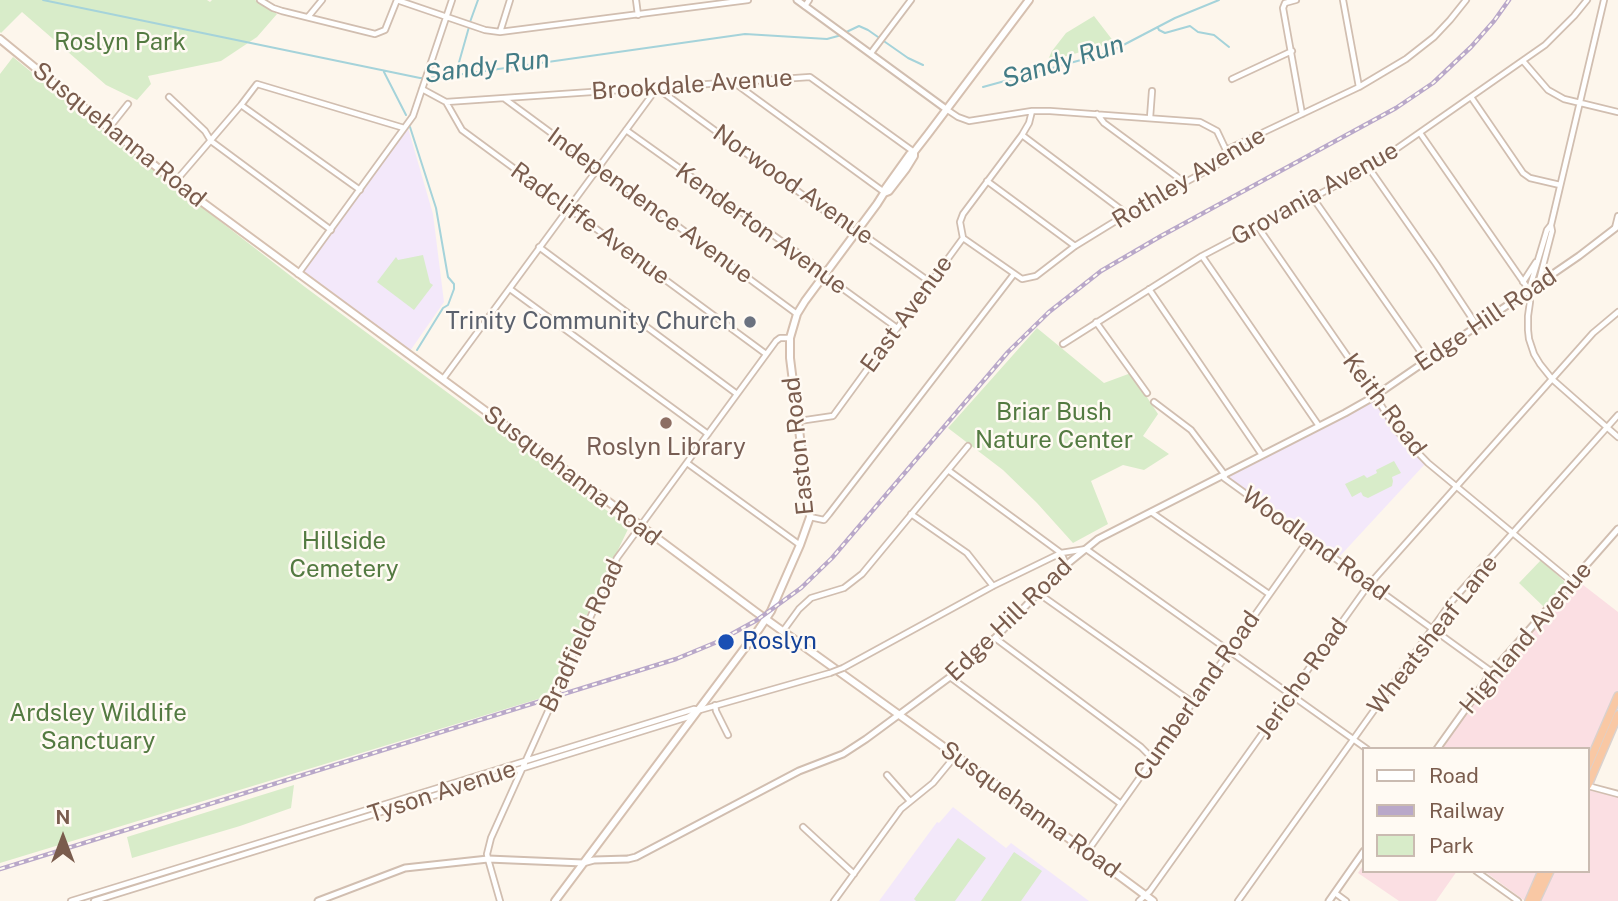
<!DOCTYPE html>
<html>
<head>
<meta charset="utf-8">
<style>
  body { margin:0 }
  #map { position:relative; width:1618px; height:901px; overflow:hidden; background:#fdf6ec; font-family:"Public Sans",sans-serif }
  canvas { display:block }
  .legend { position:absolute; left:1362px; top:747px; width:228px; height:126px; box-sizing:border-box; background:#fffaf3; border:2px solid #cabbb1; margin:0; padding:9px 12px; list-style:none; font-size:21px; color:#7a5c4d }
  .legend li { display:flex; align-items:center; gap:14px; height:35px }
  .legend b { width:35px; border:2px solid #cabbb1 }
  .north { position:absolute; left:28px; top:803px; width:70px; height:70px; -webkit-text-stroke:5px #fffaf3; paint-order:stroke; rotate:0deg; font-size:19px; font-weight:700; line-height:28px; text-align:center; color:#7a5c4d }
  .north::after { content:''; display:block; margin:auto; width:24px; height:32px; background:#7a5c4d; clip-path:polygon(50% 0,100% 100%,50% 72%,0 100%) }
</style>
</head>
<body>
<div id="map">
<canvas width="1618" height="901"></canvas>
<ul class="legend">
<li><b style="height:9px;background:#fff"></b>Road</li>
<li><b style="height:9px;background:#b9a8c9"></b>Railway</li>
<li><b style="height:19px;background:#d8ecc9"></b>Park</li>
</ul>
<div class="north">N</div>
</div>
<script>
const c = document.querySelector('canvas').getContext('2d');
c.lineJoin = 'round';
function fill(path, color) {
  c.fillStyle = color;
  c.fill(path, 'evenodd');
}
function poly(rows) {
  const path = new Path2D();
  for (const r of rows) {
    path.moveTo(r[0], r[1]);
    for (let i = 2; i < r.length; i += 2) path.lineTo(r[i], r[i + 1]);
  }
  return path;
}
function trace(path, color, width, dash) {
  c.strokeStyle = color;
  c.lineWidth = width;
  c.lineCap = dash ? 'butt' : 'round';
  c.setLineDash(dash || []);
  c.stroke(path);
}
function label(font, color, halo, rows, align = 'center') {
  c.font = font + ' "Public Sans",sans-serif';
  c.lineWidth = 5;
  c.setLineDash([]);
  c.textBaseline = 'middle';
  c.strokeStyle = halo;
  c.fillStyle = color;
  for (const [text, x, y, turn = 0] of rows) {
    c.save();
    c.translate(x, y);
    c.rotate((+turn || 0) * Math.PI / 180);
    c.textAlign = isNaN(turn) ? turn : align;
    if (halo) c.strokeText(text, 0, 0);
    c.fillText(text, 0, 0);
    c.restore();
  }
}
const education = poly([
  [408,128,433,214,444,302,410,351,302,272],
  [1374,400,1397,434,1425,464,1340,556,1229,478,1234,472],
  [953,807,1006,848,1011,843,1089,901,879,901,937,822,939,823]
]);
const medical = poly([
  [1578,581,1618,612,1618,709,1592,791,1618,797,1618,901,1525,901,1484,871,1588,871,1588,749,1442,749,1496,672],
  [1364,864,1364,871,1457,871,1436,901,1399,901,1358,873]
]);
const green = poly([
  [0,0,207,0,210,2,212,0,255,0,277,14,257,37,221,61,148,76,151,84,137,100,106,85,22,12,1,33,0,32],
  [1094,16,1114,42,1047,62,1052,51,1066,33],
  [13,57,92,122,305,287,629,527,548,696,0,863,0,74],
  [423,255,430,283,433,285,414,310,377,282,396,257,398,260],
  [1037,328,1104,383,1131,373,1158,414,1143,436,1169,454,1144,470,1123,465,1091,481,1108,524,1073,543,1037,503,1003,470,948,428],
  [1394,461,1401,473,1392,477,1393,481,1392,486,1368,498,1363,496,1361,492,1352,497,1345,484,1364,475,1367,478,1377,473,1376,470],
  [1541,560,1565,582,1544,607,1519,583],
  [294,785,291,808,240,826,132,858,127,837],
  [958,838,986,858,955,901,916,901,914,899],
  [1014,852,1042,871,1021,901,981,901]
]);
const stream = poly([
  [43,0,420,78,442,77,745,34,827,39,838,36,859,26,868,30,908,58,923,65],
  [470,22,478,0],
  [1158,28,1159,30,1165,33,1190,26,1198,32,1214,35,1229,47],
  [384,72,406,115],
  [456,73,469,27],
  [983,87,1110,52,1175,18,1219,0],
  [410,127,436,208,448,277,454,284,454,289,448,305,443,308,417,350]
]);
const minor = poly([
  [260,0,273,8,282,11,375,34,385,30,397,0],
  [397,0,485,30,500,32,748,0],
  [636,0,638,15],
  [1296,0,1285,3,1283,8,1302,114],
  [1343,0,1359,87],
  [1604,0,1551,225,1547,230,1529,290,1530,302,1528,316,1528,330,1529,339,1534,354,1540,364,1552,379,1618,437],
  [805,6,809,0],
  [308,17,322,0],
  [500,32,510,0],
  [871,53,911,0],
  [1523,61,1548,90,1564,99,1618,112],
  [1232,79,1292,51],
  [736,84,884,192],
  [422,89,446,102,462,130,766,354],
  [169,97,205,131,211,141,331,230],
  [1471,97,1523,173,1530,178,1560,185],
  [505,99,797,314],
  [446,102,810,77,914,152],
  [241,105,360,190],
  [946,109,958,117,969,121,1032,111,1050,111,1200,122,1217,131,1226,150],
  [1097,114,1104,123,1184,182],
  [1150,118,1152,91],
  [109,128,128,104],
  [626,130,822,270,828,278,897,328],
  [1420,133,1529,290],
  [1022,135,1127,214],
  [1369,168,1436,264,1477,326],
  [987,181,1075,246],
  [175,182,241,105,257,84,404,128],
  [1313,198,1427,361],
  [1258,227,1375,396,1399,433,1428,463,1572,582],
  [1615,228,1618,216],
  [963,238,1022,279,1036,276,1075,246,1127,214,1217,165,1226,150,1359,87,1406,59,1434,37,1450,20,1466,0],
  [539,247,737,394],
  [1202,256,1319,426],
  [298,274,413,116,452,0],
  [1523,282,1536,262],
  [1538,285,1552,231,1551,226],
  [510,289,708,434],
  [1149,289,1262,455],
  [1096,322,1147,393],
  [1063,344,1202,256,1369,168,1545,45,1574,16,1587,0],
  [443,379,657,88,833,217,851,230,861,233,930,282],
  [1154,402,1191,430,1225,475,1224,478,1492,672],
  [799,421,833,416,963,238,960,222,963,214,1022,135,1029,123,1032,111],
  [687,463,800,545],
  [948,470,1061,553,1066,564],
  [1151,512,1269,594],
  [911,514,967,553,993,586],
  [810,517,824,520,829,514,1014,274],
  [1038,593,1192,702],
  [783,631,799,609,811,598,844,588,862,574,968,446],
  [995,638,1141,747,1153,759],
  [843,668,993,586,1061,553,1086,549,1367,749],
  [950,677,1121,804],
  [715,705,716,711,728,735],
  [887,775,910,801],
  [1588,786,1618,794],
  [803,827,854,874],
  [1087,852,1308,540],
  [1476,871,1518,901],
  [1335,893,1346,901],
  [71,901,694,709,700,710,830,673],
  [94,901,688,717,696,712],
  [500,901,488,859,487,854,491,838,617,558,776,341,780,338,790,338],
  [834,901,901,809,933,783,956,755],
  [1139,901,1150,891,1367,587,1593,333,1618,312],
  [1238,901,1452,601,1618,415]
]);
const tertiary = poly([
  [797,0,946,109],
  [1437,749,1492,672,1618,529],
  [318,901,405,868,488,859,583,863,594,860,628,859,636,857,799,771,843,754,866,739,950,677,995,638,1061,569,1098,539,1345,413,1375,396,1579,256,1618,226],
  [1329,901,1364,851]
]);
const secondary = poly([
  [0,39,175,182,586,485,756,612,994,783,1153,901],
  [884,193,889,191,906,169,914,156,914,152],
  [555,901,759,629,771,611,800,545,810,517,790,358,790,338,797,314,805,301,877,204,884,193,885,189,910,154,914,152,928,134,1029,0]
]);
const trunk = poly([
  [1588,765,1618,696],
  [1588,785,1618,715],
  [1529,901,1542,871],
  [1536,901,1550,871]
]);
const rail = poly([
  [0,869,676,659,717,642,757,620,801,588,832,558,1008,352,1049,312,1101,271,1161,236,1396,108,1433,83,1471,47,1494,21,1509,0]
]);
const minorBridge = poly([
  [830,673,843,668]
]);
const markers = [
  [750,322,7,"#6b7280"],
  [666,423,7,"#8d6e63"],
  [726,642,9,"#1a4fb4"]
];
const parkNames = [
  ["Roslyn Park",120,43],
  ["Briar Bush",1054,413],
  ["Nature Center",1054,441],
  ["Hillside",344,542],
  ["Cemetery",344,570],
  ["Ardsley Wildlife",98,714],
  ["Sanctuary",98,742]
];
const streetNames = [
  ["Brookdale Avenue",692,85,-4],
  ["Susquehanna Road",119,135,39],
  ["Rothley Avenue",1189,178,-31],
  ["Norwood Avenue",793,185,35],
  ["Grovania Avenue",1315,194,-29],
  ["Independence Avenue",650,206,36],
  ["Radcliffe Avenue",590,224,36],
  ["Kenderton Avenue",761,229,36],
  ["East Avenue",907,314,-54],
  ["Edge Hill Road",1486,320,-34],
  ["Keith Road",1384,405,53],
  ["Easton Road",799,446,-96],
  ["Susquehanna Road",572,476,37],
  ["Woodland Road",1315,544,36],
  ["Edge Hill Road",1009,620,-44],
  ["Wheatsheaf Lane",1433,635,-52],
  ["Bradfield Road",582,636,-65],
  ["Highland Avenue",1526,638,-50],
  ["Jericho Road",1302,679,-55],
  ["Cumberland Road",1197,696,-55],
  ["Tyson Avenue",442,792,-18],
  ["Susquehanna Road",1030,810,36]
];
const worshipNames = [
  ["Trinity Community Church",736,322]
];
const educationNames = [
  ["Roslyn Library",666,448]
];
const transitNames = [
  ["Roslyn",742,642]
];
const waterNames = [
  ["Sandy Run",1063,62,-17],
  ["Sandy Run",487,67,-7]
];
fill(education, '#f3e8fa');
fill(medical, '#fbdfe3');
fill(green, '#d8ecc9');
trace(stream, '#a5d3da', 2);
trace(minor, '#d1beb0', 8);
trace(tertiary, '#d1beb0', 9);
trace(secondary, '#d6c0b0', 10);
trace(trunk, '#dad1cd', 10);
trace(minor, '#fff', 4.5);
trace(tertiary, '#fff', 5);
trace(secondary, '#fff', 6);
trace(trunk, '#f9c8a4', 7);
trace(rail, '#b9a8c9', 4.5);
trace(rail, '#fffaf3', 2, [5]);
trace(minorBridge, '#d1beb0', 8, []);
trace(minorBridge, '#fff', 4.5);
for (const [x, y, r, color] of markers) {
  const dot = new Path2D();
  dot.arc(x, y, r, 0, 2 * Math.PI);
  c.fillStyle = color;
  c.fill(dot);
  trace(dot, '#fffaf3', 2.5);
}
label('24px', '#537a41', '#fffaf3', parkNames);
label('24px', '#7a5c4d', '#fffaf3', streetNames);
label('24px', '#5b616d', '#fffaf3', worshipNames, 'right');
label('24px', '#785e54', '#fffaf3', educationNames);
label('24px', '#164399', '#fffaf3', transitNames, 'left');
label('italic 26px', '#437c86', '#fffaf3', waterNames);
</script>
</body>
</html>
